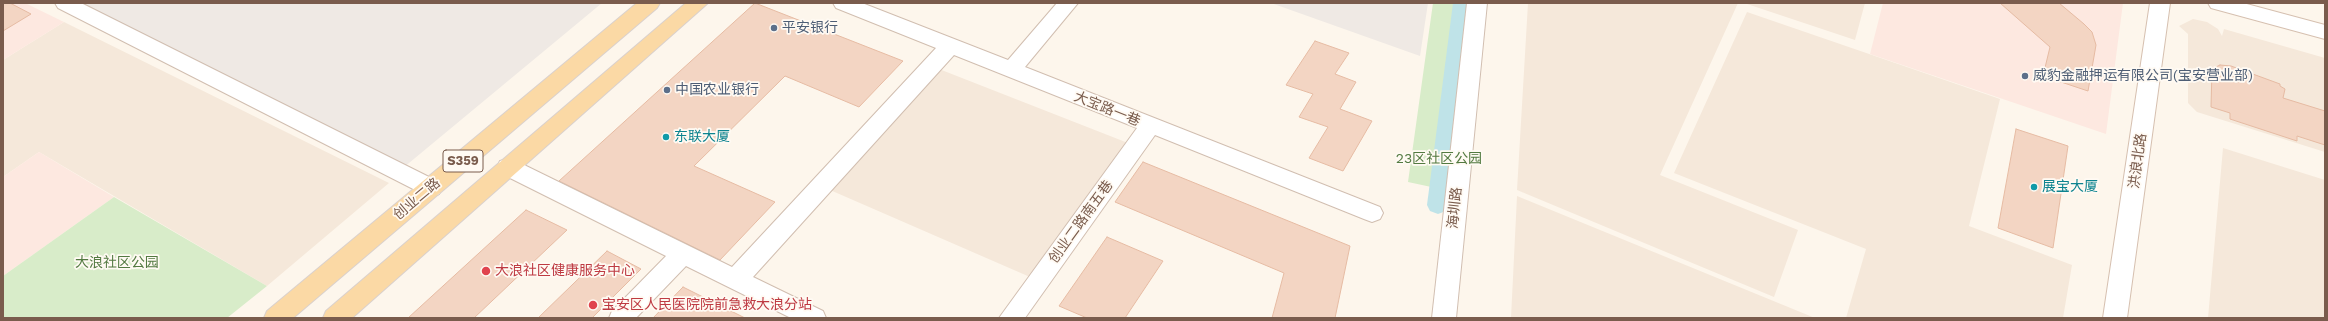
<!DOCTYPE html>
<html>
<head>
<meta charset="utf-8">
<style>
  body { margin:0 }
  #map { position:relative; width:2328px; height:321px; overflow:hidden; background:#fdf6ec; font-family:"Work Sans",sans-serif }
  canvas { display:block }
  .frame { position:absolute; inset:0; border:4px solid #7a5c4d; pointer-events:none }
</style>
</head>
<body>
<div id="map">
<canvas width="2328" height="321"></canvas>
<div class="frame"></div>
</div>
<script>
const c = document.querySelector('canvas').getContext('2d');
c.lineJoin = 'round';
function fill(path, color) {
  c.fillStyle = color;
  c.fill(path, 'evenodd');
}
function poly(rows) {
  const path = new Path2D();
  for (const r of rows) {
    path.moveTo(r[0], r[1]);
    for (let i = 2; i < r.length; i += 2) path.lineTo(r[i], r[i + 1]);
  }
  return path;
}
function trace(path, color, width, dash) {
  c.strokeStyle = color;
  c.lineWidth = width;
  c.lineCap = dash ? 'butt' : 'round';
  c.setLineDash(dash || []);
  c.stroke(path);
}
function label(font, color, halo, rows, align = 'center') {
  c.font = font + ' "Work Sans","Noto Sans SC",sans-serif';
  c.lineWidth = 3.5;
  c.setLineDash([]);
  c.textBaseline = 'middle';
  c.strokeStyle = halo;
  c.fillStyle = color;
  for (const [text, x, y, turn = 0] of rows) {
    c.save();
    c.translate(x, y);
    c.rotate((+turn || 0) * Math.PI / 180);
    c.textAlign = isNaN(turn) ? turn : align;
    if (halo) c.strokeText(text, 0, 0);
    c.fillText(text, 0, 0);
    c.restore();
  }
}
const residential = poly([
  [1528,3,1738,3,1660,175,1798,230,1774,297,1517,190],
  [1744,3,1865,3,1855,40],
  [1747,12,2000,99,1969,226,2072,265,2063,318,1846,318,1866,249,1674,173],
  [2193,19,2207,22,2218,29,2222,36,2224,29,2325,58,2325,152,2197,112,2188,103,2188,34,2179,26],
  [64,22,389,183,267,286,39,152,3,177,3,60],
  [939,69,1128,143,1030,277,830,190],
  [2223,148,2325,180,2325,318,2208,318],
  [1517,196,1815,318,1511,318]
]);
const commercial = poly([
  [3,3,25,3,64,22,3,60],
  [1883,3,2123,3,2106,134,1870,54],
  [39,152,114,197,3,276,3,177]
]);
const industrial = poly([
  [72,3,602,3,403,168],
  [1271,3,1428,3,1420,56]
]);
const green = poly([
  [1433,3,1481,3,1464,194,1408,182],
  [114,197,267,286,227,318,3,318,3,276]
]);
const canal = poly([
  [1453,3,1473,3,1449,205,1446,211,1438,214,1430,211,1427,205,1453,3]
]);
const building = poly([
  [3,3,10,3,31,14,3,31,3,3],
  [755,3,903,61,859,107,785,76,694,166,775,202,720,260,559,181,755,3],
  [2000,3,2059,3,2084,24,2092,32,2096,45,2088,91,2043,76,2050,47,2000,3],
  [1315,41,1349,53,1335,74,1356,82,1340,109,1372,121,1343,171,1309,158,1328,127,1299,117,1313,94,1286,85,1315,41],
  [2220,65,2231,66,2280,84,2280,86,2285,89,2283,98,2325,111,2325,145,2297,136,2297,141,2230,119,2230,113,2211,107,2212,69,2220,65],
  [2016,129,2068,146,2053,248,1998,228,2016,129],
  [1143,162,1350,246,1335,318,1272,318,1284,273,1115,202,1143,162],
  [526,210,567,230,474,318,408,318,526,210],
  [1107,237,1163,261,1125,318,1087,318,1059,306,1107,237],
  [607,251,641,269,592,318,538,318,607,251],
  [683,287,745,318,653,318,683,287]
]);
const minor = poly([
  [55,3,81,3,439,182,442,188,439,194,431,197,423,194,58,8,55,3],
  [833,3,862,3,1008,60,1057,3,1078,3,1025,67,1380,207,1383,213,1380,219,1372,222,1364,219,1155,135,1025,318,999,318,1137,128,954,55,753,277,823,311,826,318,791,318,686,266,636,318,609,318,612,311,666,256,500,173,497,167,500,161,508,159,516,161,732,267,936,48,836,8,833,3]
]);
const tertiary = poly([
  [1467,3,1487,3,1456,318,1432,318,1467,3]
]);
const secondary = poly([
  [2150,3,2170,3,2127,318,2103,318,2150,3],
  [2208,3,2243,3,2325,25,2325,39,2211,8,2208,3]
]);
const primary = poly([
  [637,3,660,3,657,8,293,318,264,318,267,311,637,3],
  [686,3,708,3,352,318,323,318,326,311,686,3]
]);
const markers = [
  [774,28,4,"#5c6f8a"],
  [2025,76,4,"#5c6f8a"],
  [667,90,4,"#5c6f8a"],
  [666,137,4,"#0f9aa8"],
  [2034,187,4,"#0f9aa8"],
  [486,271,5,"#e0444e"],
  [593,305,5,"#e0444e"]
];
const shields = [
  [463,161,40]
];
const shieldNames = [
  ["S359",463,161]
];
const serviceNames = [
  ["平安银行",782,28],
  ["威豹金融押运有限公司(宝安营业部)",2033,76],
  ["中国农业银行",675,90]
];
const streetNames = [
  ["大宝路一巷",1107,109,22],
  ["洪浪北路",2138,161,-82],
  ["创业二路",417,199,-40],
  ["海圳路",1455,208,-84],
  ["创业二路南五巷",1081,222,-54]
];
const cultureNames = [
  ["东联大厦",674,137],
  ["展宝大厦",2042,187]
];
const parkNames = [
  ["23区社区公园",1439,159],
  ["大浪社区公园",117,263]
];
const healthNames = [
  ["大浪社区健康服务中心",495,271],
  ["宝安区人民医院院前急救大浪分站",602,305]
];
fill(residential, '#f5e8da');
fill(commercial, '#fde8e0');
fill(industrial, '#efe9e4');
fill(green, '#d8ecc9');
fill(canal, '#bfe3e8');
fill(building, '#f3d5c3');
trace(building, '#e6bba3', 1);
trace(minor, '#d1beb0', 2);
trace(tertiary, '#d1beb0', 2);
trace(secondary, '#d6c0b0', 2);
trace(primary, '#dad1cd', 2);
fill(minor, '#fff');
fill(tertiary, '#fff');
fill(secondary, '#fff');
fill(primary, '#fbd9a5');
for (const [x, y, r, color] of markers) {
  const dot = new Path2D();
  dot.arc(x, y, r, 0, 2 * Math.PI);
  c.fillStyle = color;
  c.fill(dot);
  trace(dot, '#fffaf3', 1.5);
}
for (const [x, y, w] of shields) {
  const box = new Path2D();
  box.roundRect(x - w / 2, y - 11, w, 22, 3);
  c.fillStyle = '#fffaf3';
  c.fill(box);
  trace(box, '#7a5c4d', 1);
}
label('bold 13px', '#7a5c4d', null, shieldNames);
label('14px', '#4e5e75', '#fffaf3', serviceNames, 'left');
label('14px', '#7a5c4d', '#fffaf3', streetNames);
label('14px', '#0d838f', '#fffaf3', cultureNames, 'left');
label('14px', '#537a41', '#fffaf3', parkNames);
label('14px', '#be3a42', '#fffaf3', healthNames, 'left');
</script>
</body>
</html>
